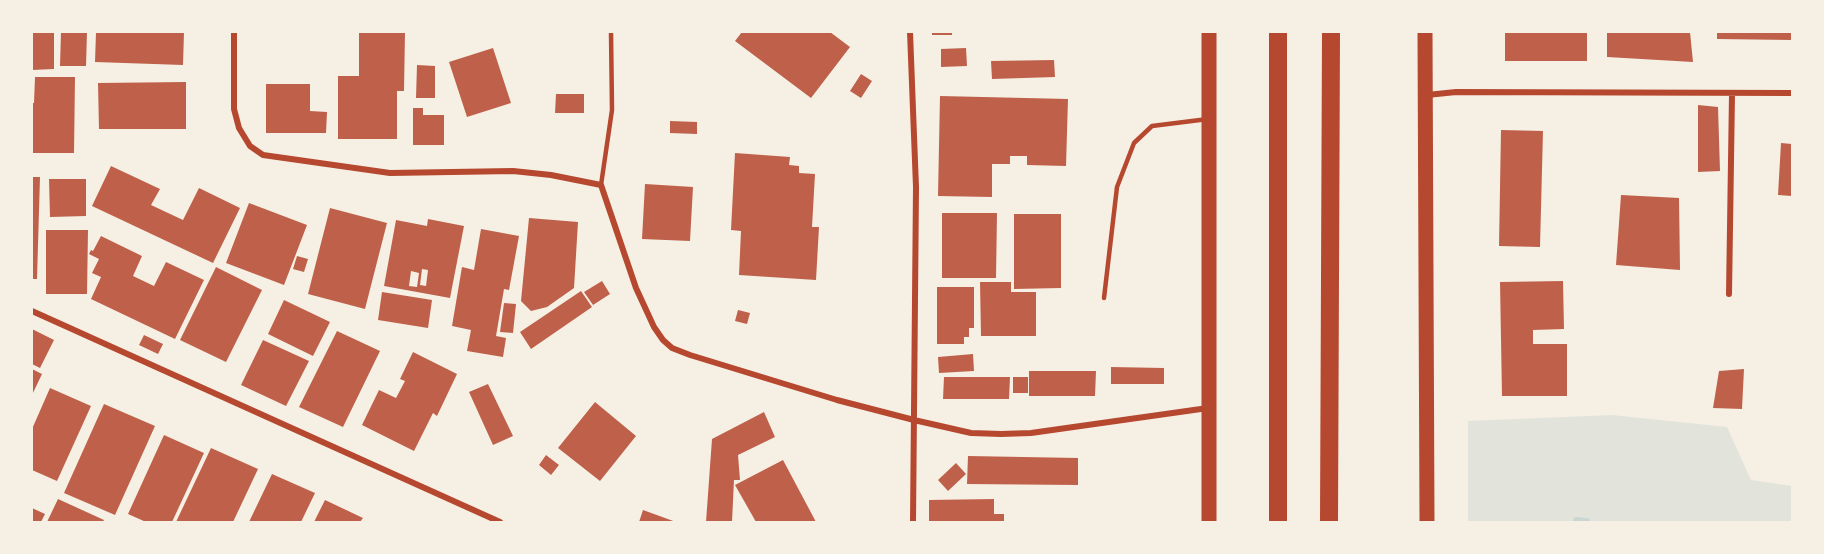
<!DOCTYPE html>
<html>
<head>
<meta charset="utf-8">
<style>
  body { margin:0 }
  #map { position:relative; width:1824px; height:554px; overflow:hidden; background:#f6efe4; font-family:Rubik,sans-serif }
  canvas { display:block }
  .frame { position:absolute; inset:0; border:33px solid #f6efe4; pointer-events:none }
</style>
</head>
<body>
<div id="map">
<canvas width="1824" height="554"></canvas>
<div class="frame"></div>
</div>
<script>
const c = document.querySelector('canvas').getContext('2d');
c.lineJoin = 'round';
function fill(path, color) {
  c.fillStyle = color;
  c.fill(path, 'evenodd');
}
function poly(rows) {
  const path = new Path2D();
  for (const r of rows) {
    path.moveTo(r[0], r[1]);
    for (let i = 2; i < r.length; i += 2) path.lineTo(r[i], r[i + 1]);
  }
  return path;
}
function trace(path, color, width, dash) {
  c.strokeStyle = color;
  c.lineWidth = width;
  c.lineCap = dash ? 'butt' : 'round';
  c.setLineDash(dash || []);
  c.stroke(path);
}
const green = poly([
  [1612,415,1727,427,1751,480,1792,486,1792,522,1468,522,1468,421]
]);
const stream = poly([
  [1577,521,1586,522]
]);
const building = poly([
  [32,32,54,32,54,69,32,70],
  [61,32,87,32,86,66,60,66],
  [96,32,184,32,183,65,95,62],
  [359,32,405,32,404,91,397,91,397,139,338,139,338,76,359,76],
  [742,32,830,32,850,47,811,98,735,41],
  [932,32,952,32,952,35,932,35],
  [1505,32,1587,32,1587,61,1505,61],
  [1607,32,1690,32,1693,62,1607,57],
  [1717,32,1792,32,1792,40,1717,39],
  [493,48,511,103,467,117,449,62],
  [966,48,967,66,941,67,941,49],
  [1054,60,1055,77,992,79,991,61],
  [417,65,435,66,435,98,416,98],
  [861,74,872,81,861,98,850,91],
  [35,77,75,77,74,153,32,153,32,103,34,103],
  [186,82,186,129,99,129,98,83],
  [266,84,310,84,310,111,327,112,326,133,266,133],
  [556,94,584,94,584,113,555,113],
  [940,96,1068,99,1066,166,1027,165,1027,156,1010,156,1010,164,992,164,992,197,938,196],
  [1698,105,1718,107,1720,171,1698,172],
  [413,108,423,108,423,115,444,115,444,145,413,145],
  [670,121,697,122,697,134,670,133],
  [1501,130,1543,131,1540,247,1499,246],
  [1781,143,1792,144,1792,196,1778,195],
  [735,153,790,157,789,165,799,166,799,173,815,174,812,227,819,227,816,280,739,275,741,231,731,230],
  [111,166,160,189,151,205,183,220,199,188,240,208,213,263,92,206],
  [32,177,40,177,37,279,32,279],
  [49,179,86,179,86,216,50,217],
  [645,184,693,187,690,241,642,239],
  [1621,195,1679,198,1680,270,1616,265],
  [249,203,307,225,284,285,226,263],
  [330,208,387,223,365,309,308,294],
  [942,213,997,213,996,278,942,278],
  [1014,214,1061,214,1061,288,1014,289],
  [529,218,578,222,574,288,547,307,531,311,521,301],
  [428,219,464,226,450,298,384,286,396,220,427,226],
  [422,269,428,270,426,286,420,285],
  [411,271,419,273,417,287,409,286],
  [481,229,519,236,509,290,504,289,496,336,506,338,503,357,467,351,471,330,452,326,462,267,474,270],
  [46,230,88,230,87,294,46,294],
  [101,236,142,256,133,276,154,286,166,262,204,280,175,339,91,299,101,277,92,273,99,259,89,254,91,250,93,251],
  [297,256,308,259,304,272,293,269],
  [216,267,262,290,226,362,180,340],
  [602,281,610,294,593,305,584,292],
  [1563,281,1564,329,1533,330,1533,344,1567,344,1567,396,1502,396,1500,282],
  [980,282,1011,282,1011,292,1036,292,1036,336,981,336],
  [937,287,974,287,974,328,969,328,969,337,964,337,964,344,937,344],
  [581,291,592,307,531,349,520,332],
  [382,292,432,300,428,328,378,320],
  [284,300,330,322,313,356,268,334],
  [504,303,516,304,513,333,500,332],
  [738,310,750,313,747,324,735,321],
  [32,329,54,340,40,368,32,364],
  [337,331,380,351,343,427,299,407],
  [144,335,163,344,158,354,139,345],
  [263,340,309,361,286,406,241,385],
  [413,352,457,374,437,416,433,413,414,451,362,425,379,390,396,398,405,381,400,379],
  [973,354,974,371,939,373,938,357],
  [1111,367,1164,368,1164,384,1111,384],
  [32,369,42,374,32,395],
  [1744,369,1742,409,1713,408,1719,371],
  [1029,371,1096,371,1095,396,1029,396],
  [944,377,1010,377,1009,399,943,399],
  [1013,377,1028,377,1028,393,1013,393],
  [488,384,513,436,493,445,469,392],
  [50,388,91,406,57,481,32,470,32,429],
  [595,402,636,436,600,481,558,448],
  [104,404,155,426,115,515,64,493],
  [764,412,775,437,738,455,740,480,734,480,732,522,706,522,712,439],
  [164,435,204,453,172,522,146,522,128,514],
  [211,448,258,469,233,522,176,522],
  [546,455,559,465,551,475,539,465],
  [968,456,1078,458,1078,485,967,484],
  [783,460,816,522,756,522,735,485],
  [956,463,966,474,948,491,938,480],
  [272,474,315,493,301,522,249,522],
  [58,499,104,520,103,522,47,522],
  [994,499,994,514,1004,514,1004,522,929,522,929,500],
  [325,500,363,518,360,522,314,522],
  [32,508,45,514,41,522,32,522],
  [643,510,676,522,639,522]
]);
const service = poly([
  [601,185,612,110,611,32],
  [1104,298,1117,187,1134,143,1152,126,1208,119]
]);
const minor = poly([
  [234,32,234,109,239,128,250,146,263,155,390,173,513,171,551,175,601,185,636,288,654,327,663,340,672,348,690,355,837,400,914,420,971,433,1001,434,1031,433,1208,408],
  [910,32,916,187,913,522],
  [1427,95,1456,92,1792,93],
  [1729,294,1732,94],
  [32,311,500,522]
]);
const primary = poly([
  [1425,32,1427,522],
  [1209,522,1209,32]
]);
const motorway = poly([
  [1278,522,1278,32],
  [1329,522,1331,32]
]);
fill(green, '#e2e4dc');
trace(stream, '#c9d6d2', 8);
fill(building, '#bf614a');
trace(service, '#b5482f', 4.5);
trace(minor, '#b5482f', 6);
trace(primary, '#b5482f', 15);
trace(motorway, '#b5482f', 18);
</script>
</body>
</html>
